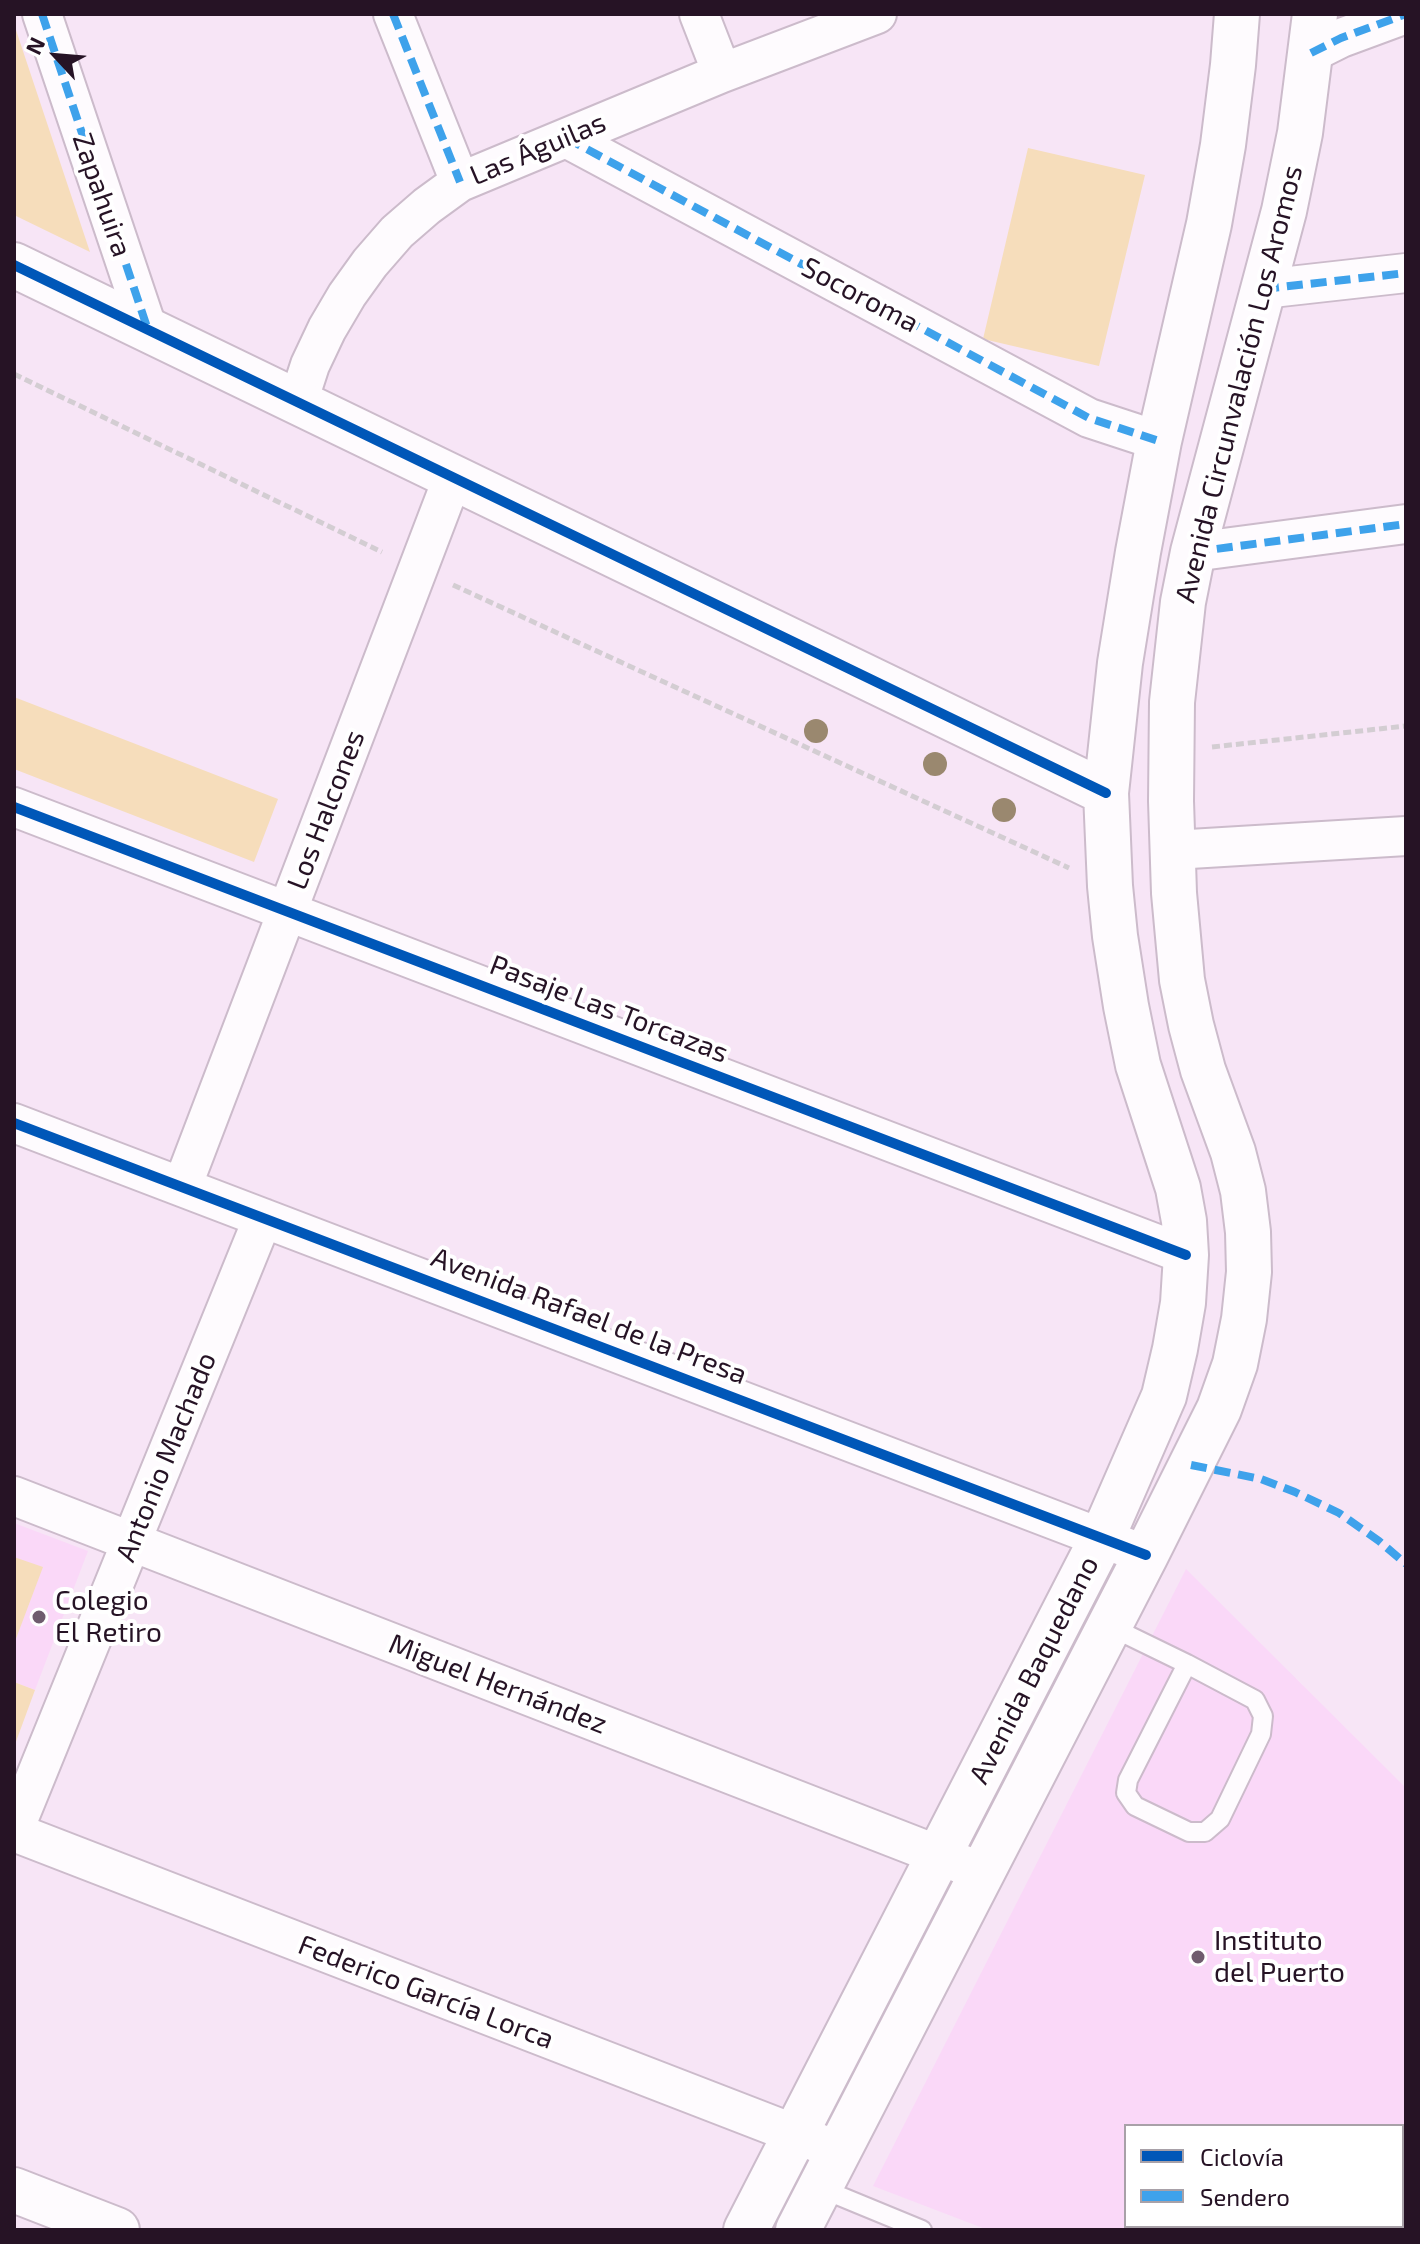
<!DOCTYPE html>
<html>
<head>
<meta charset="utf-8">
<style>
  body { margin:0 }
  #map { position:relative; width:1420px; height:2244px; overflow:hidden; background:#f7e5f6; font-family:"Exo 2",sans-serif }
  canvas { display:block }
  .frame { position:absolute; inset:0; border:16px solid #261325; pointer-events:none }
  .legend { position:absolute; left:1124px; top:2124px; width:280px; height:104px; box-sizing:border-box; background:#fff; border:2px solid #a8a1a8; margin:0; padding:10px 14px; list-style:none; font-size:24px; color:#261325 }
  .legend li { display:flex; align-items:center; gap:16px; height:40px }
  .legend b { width:40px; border:2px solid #a8a1a8 }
  .north { position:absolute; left:16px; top:16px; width:80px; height:80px; -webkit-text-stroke:6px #fff; paint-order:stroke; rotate:296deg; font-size:22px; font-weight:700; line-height:32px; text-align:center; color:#261325 }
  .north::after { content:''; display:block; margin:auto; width:28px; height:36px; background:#261325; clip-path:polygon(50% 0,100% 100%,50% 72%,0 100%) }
</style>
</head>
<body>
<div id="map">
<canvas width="1420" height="2244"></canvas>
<div class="frame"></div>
<ul class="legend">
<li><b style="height:10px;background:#0057b8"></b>Ciclovía</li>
<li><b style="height:10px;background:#3ea2eb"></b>Sendero</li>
</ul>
<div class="north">N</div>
</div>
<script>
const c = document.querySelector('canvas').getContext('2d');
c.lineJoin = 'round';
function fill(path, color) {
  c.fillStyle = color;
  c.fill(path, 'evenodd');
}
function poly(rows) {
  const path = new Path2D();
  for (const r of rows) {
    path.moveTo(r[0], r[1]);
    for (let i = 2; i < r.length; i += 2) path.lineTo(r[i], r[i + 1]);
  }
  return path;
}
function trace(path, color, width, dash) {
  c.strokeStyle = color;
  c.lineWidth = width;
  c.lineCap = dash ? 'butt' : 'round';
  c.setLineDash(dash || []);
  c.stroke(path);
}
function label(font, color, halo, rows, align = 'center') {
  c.font = font + ' "Exo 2",sans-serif';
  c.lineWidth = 8;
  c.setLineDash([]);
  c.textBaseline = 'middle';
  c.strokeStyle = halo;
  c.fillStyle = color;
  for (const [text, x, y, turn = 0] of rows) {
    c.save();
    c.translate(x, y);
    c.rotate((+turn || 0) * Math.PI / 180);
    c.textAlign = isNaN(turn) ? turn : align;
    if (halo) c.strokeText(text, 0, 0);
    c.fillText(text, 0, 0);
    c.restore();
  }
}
const built = poly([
  [14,1523,88,1551,35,1690,14,1682],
  [1186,1569,1406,1788,1406,2230,988,2230,873,2186],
  [1126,2126,1402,2126,1402,2226,1126,2226]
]);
const green = poly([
  [14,24,90,252,14,215],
  [1028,148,1145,175,1099,366,983,339],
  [14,697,278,799,254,862,14,769],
  [14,1557,43,1567,14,1644],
  [14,1682,35,1690,14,1747]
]);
const path = poly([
  [14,374,382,552],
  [453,585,1069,868],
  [1212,747,1406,726]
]);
const lane = poly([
  [1109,1626,1187,1664,1255,1700,1263,1716,1261,1734,1220,1819,1205,1832,1189,1832,1135,1806,1126,1793,1128,1780,1187,1664],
  [820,2188,922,2230]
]);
const street = poly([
  [42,14,148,330],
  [393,14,460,182],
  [699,14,722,73],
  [1311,53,1341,38,1406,14],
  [566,138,1089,418,1159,441],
  [1263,289,1406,273],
  [298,402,310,365,327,329,347,295,370,263,397,232,427,206,460,182,722,73,877,14],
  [1193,552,1406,524],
  [14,807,1186,1255],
  [1173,850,1406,836],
  [14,1123,1146,1555],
  [182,1187,453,477],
  [14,1496,982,1872],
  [14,1830,263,1218],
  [14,1832,839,2151]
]);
const secondary = poly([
  [14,265,1106,793],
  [14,2190,117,2230],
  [746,2230,1102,1538,1164,1396,1175,1349,1183,1303,1186,1255,1184,1221,1178,1188,1138,1065,1126,1006,1115,936,1110,886,1106,793,1120,663,1138,552,1159,441,1209,224,1223,145,1233,65,1237,14],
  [798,2230,1146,1555,1219,1409,1235,1364,1244,1319,1249,1272,1248,1232,1243,1191,1233,1152,1203,1070,1191,1025,1182,980,1174,893,1171,801,1172,702,1183,602,1193,552,1284,211,1300,133,1315,14]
]);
const quiet = poly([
  [42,14,148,330],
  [393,14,460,182],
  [1311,53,1341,38,1406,14],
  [566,138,1089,418,1159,441],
  [1263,289,1406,273],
  [1193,552,1406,524],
  [1191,1465,1261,1479,1295,1492,1339,1513,1379,1541,1406,1564]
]);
const cycleway = poly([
  [14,265,1106,793],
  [14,807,1186,1255],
  [14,1123,1146,1555]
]);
const trees = [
  [816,731],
  [935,764],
  [1004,810]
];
const markers = [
  [39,1617,8,"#6f5c6e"],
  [1198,1957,8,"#6f5c6e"]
];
const streetNames = [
  ["Las Águilas",538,149,-23],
  ["Zapahuira",102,195,71],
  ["Socoroma",860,295,28],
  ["Avenida Circunvalación Los Aromos",1239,384,-76],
  ["Los Halcones",326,810,-69],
  ["Pasaje Las Torcazas",609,1009,21],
  ["Avenida Rafael de la Presa",589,1316,21],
  ["Antonio Machado",166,1457,-68],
  ["Avenida Baquedano",1034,1670,-63],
  ["Miguel Hernández",498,1684,21],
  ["Federico García Lorca",426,1992,21]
];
const poiNames = [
  ["Colegio",55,1601],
  ["El Retiro",55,1633],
  ["Instituto",1214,1941],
  ["del Puerto",1214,1973]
];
fill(built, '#fad8f8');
fill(green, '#f6ddbb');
trace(lane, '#ccbbcb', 22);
trace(street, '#ccbbcb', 42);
trace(secondary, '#ccbbcb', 48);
trace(path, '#d3cdd2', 5, [8, 4]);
trace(lane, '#fefbfe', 18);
trace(street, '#fefbfe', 38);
trace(secondary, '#fefbfe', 44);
trace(quiet, '#3ea2eb', 8, [16, 8]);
trace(cycleway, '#0057b8', 10);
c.fillStyle = '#9a886f';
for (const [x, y] of trees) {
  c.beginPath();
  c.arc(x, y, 12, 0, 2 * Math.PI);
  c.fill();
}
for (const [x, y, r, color] of markers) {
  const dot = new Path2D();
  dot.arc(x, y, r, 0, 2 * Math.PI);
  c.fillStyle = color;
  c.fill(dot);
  trace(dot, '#fff', 3);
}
label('28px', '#261325', '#fff', streetNames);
label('28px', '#261325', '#fff', poiNames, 'left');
</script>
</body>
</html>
